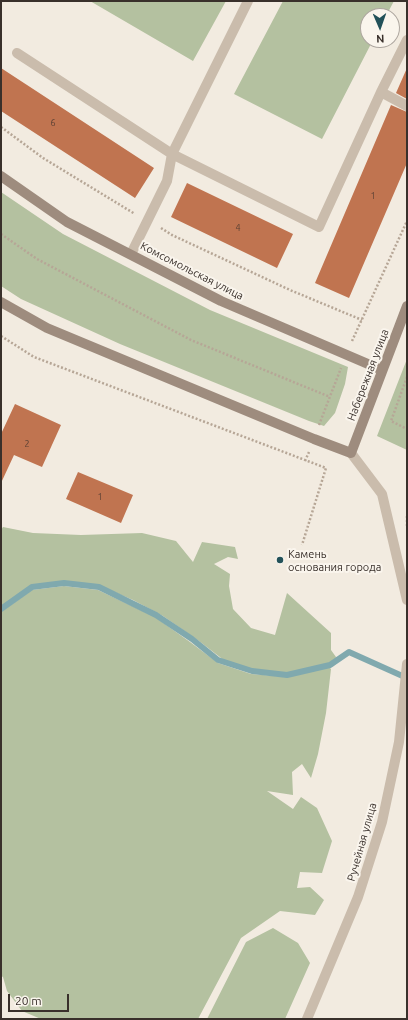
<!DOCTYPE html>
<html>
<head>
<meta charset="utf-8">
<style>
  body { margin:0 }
  #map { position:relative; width:408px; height:1020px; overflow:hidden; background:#f2ebe0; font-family:Ubuntu,sans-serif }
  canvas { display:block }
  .frame { position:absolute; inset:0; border:2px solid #39302b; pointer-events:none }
  .north { position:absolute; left:360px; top:8px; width:40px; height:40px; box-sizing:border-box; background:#faf5ed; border:1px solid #ada69f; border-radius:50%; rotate:178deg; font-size:11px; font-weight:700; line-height:16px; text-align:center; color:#39302b }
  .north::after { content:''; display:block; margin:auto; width:14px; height:18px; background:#225159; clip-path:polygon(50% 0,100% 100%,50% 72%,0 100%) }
  .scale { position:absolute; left:8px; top:994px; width:61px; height:18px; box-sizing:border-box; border:2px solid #39302b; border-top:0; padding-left:5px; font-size:12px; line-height:14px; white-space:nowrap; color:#39302b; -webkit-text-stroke:3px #faf5ed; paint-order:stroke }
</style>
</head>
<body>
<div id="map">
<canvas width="408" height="1020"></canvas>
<div class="frame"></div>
<div class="north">N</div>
<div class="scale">20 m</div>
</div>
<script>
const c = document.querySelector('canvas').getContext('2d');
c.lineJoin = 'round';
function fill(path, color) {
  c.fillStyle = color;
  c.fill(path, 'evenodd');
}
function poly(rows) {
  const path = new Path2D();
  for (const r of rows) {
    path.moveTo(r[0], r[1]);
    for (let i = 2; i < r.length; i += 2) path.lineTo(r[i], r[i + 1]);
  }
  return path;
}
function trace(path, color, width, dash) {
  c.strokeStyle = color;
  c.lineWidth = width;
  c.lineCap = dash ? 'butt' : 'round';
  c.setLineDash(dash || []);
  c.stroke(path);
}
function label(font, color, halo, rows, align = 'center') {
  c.font = font + ' Ubuntu,sans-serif';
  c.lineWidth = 4;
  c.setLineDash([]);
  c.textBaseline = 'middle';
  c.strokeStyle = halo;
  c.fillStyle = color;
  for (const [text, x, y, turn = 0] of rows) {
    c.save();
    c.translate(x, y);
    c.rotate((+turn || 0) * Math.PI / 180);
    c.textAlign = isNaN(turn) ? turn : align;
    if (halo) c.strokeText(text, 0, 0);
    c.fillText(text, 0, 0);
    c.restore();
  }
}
const green = poly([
  [90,1,226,1,193,61],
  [283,1,394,1,386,16,368,16,368,40,373,40,322,139,234,94],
  [1,192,63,234,210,310,348,367,345,384,335,413,324,426,309,421,120,344,21,299,1,286],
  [407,359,407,450,377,436],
  [3,527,33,533,81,535,142,533,176,541,193,562,202,542,235,547,238,559,228,557,214,564,230,574,229,586,233,609,251,628,275,635,287,593,331,633,331,650,336,657,334,666,329,667,331,669,326,713,318,754,311,778,302,764,292,772,293,795,267,791,293,809,301,797,317,808,332,841,322,873,300,872,297,888,310,887,324,900,315,915,280,911,241,938,198,1019,41,1019,22,1011,7,991,3,977,1,976,1,612,32,590,64,586,98,590,155,617,190,642,218,663,251,674,287,677,290,676,258,672,225,661,199,641,163,616,133,600,105,588,69,583,36,587,1,609,1,530],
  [273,928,298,943,310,963,285,1019,207,1019,246,942]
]);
const stream = poly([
  [1,609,32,587,64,583,99,587,156,615,192,639,218,660,252,671,287,675,330,665,349,652,407,678]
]);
const building = poly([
  [1,68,154,168,135,198,1,111],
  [407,68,407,99,396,93],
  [391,105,407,112,407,163,349,298,315,283],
  [187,183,293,234,277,268,171,217],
  [15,404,61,425,42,467,14,455,1,483,1,434],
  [78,472,133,495,121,523,66,499]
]);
const path = poly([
  [1,127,43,158,135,214],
  [161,228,172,235,290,290,362,320],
  [1,234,37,259,191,340,330,397],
  [1,336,34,357,326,468,302,545],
  [352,341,407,221],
  [407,377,391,421,407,429],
  [319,425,341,368],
  [305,461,309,452],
  [407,526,407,515]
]);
const lane = poly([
  [17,53,172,154,319,227,381,92,407,40],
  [381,92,407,106],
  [131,254,167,181,172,154,248,1]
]);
const street = poly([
  [351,453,382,494,407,600],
  [307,1019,358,897,382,822,399,742,407,664]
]);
const secondary = poly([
  [1,176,67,222,221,301,382,370],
  [1,302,47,328,314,439,351,453,407,306]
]);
const markers = [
  [280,560,4,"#225159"]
];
const numberNames = [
  ["6",53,123],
  ["1",373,196],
  ["4",238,228],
  ["2",27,444],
  ["1",100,497]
];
const streetNames = [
  ["Комсомольская улица",192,271,27],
  ["Набережная улица",368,375,-69],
  ["Ручейная улица",362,842,-74]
];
const poiNames = [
  ["Камень",288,554],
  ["основания города",288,567]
];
fill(green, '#b4c1a0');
trace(stream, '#80a9ae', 6);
fill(building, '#c07450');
trace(path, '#b6a696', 2.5, [2, 2]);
trace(lane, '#cabcac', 10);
trace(street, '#cabcac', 10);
trace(secondary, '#9e8c7e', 10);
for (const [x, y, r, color] of markers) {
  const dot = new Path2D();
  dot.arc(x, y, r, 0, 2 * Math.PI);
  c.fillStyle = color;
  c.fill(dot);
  trace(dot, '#faf5ed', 1.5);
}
label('9px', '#5b4134', null, numberNames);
label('11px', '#39302b', '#faf5ed', streetNames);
label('11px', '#39302b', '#faf5ed', poiNames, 'left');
</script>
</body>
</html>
